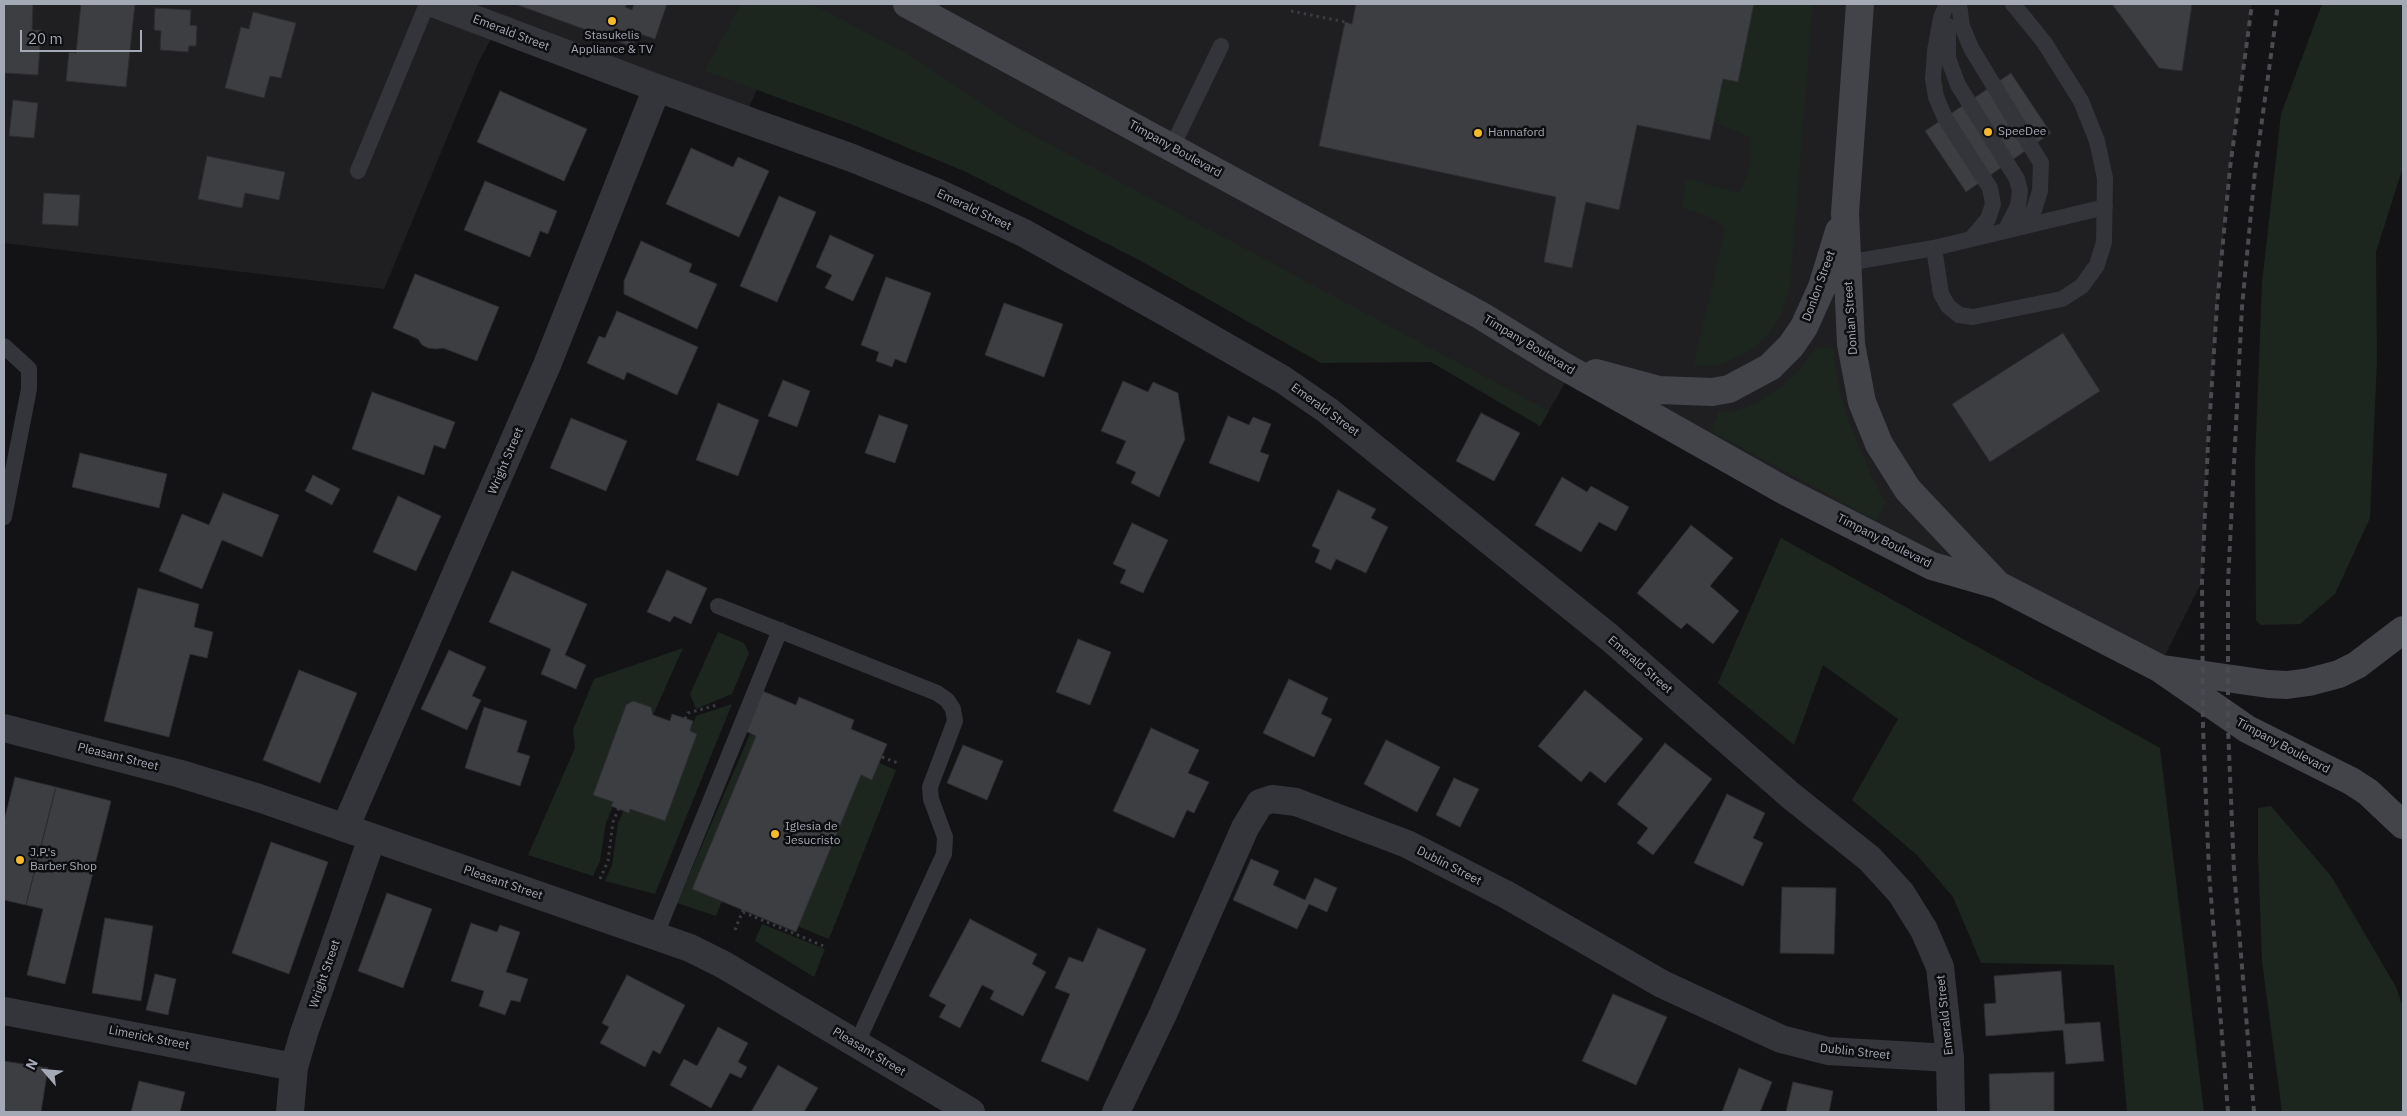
<!DOCTYPE html>
<html>
<head>
<meta charset="utf-8">
<style>
  body { margin:0 }
  #map { position:relative; width:2407px; height:1116px; overflow:hidden; background:#131315; font-family:"IBM Plex Sans",sans-serif }
  canvas { display:block }
  .frame { position:absolute; inset:0; border:5px solid #a4a9b6; pointer-events:none }
  .north { position:absolute; left:20px; top:1046px; width:50px; height:50px; -webkit-text-stroke:4px #0e0e10; paint-order:stroke; rotate:297deg; font-size:14px; font-weight:700; line-height:20px; text-align:center; color:#a4a9b6 }
  .north::after { content:''; display:block; margin:auto; width:18px; height:22px; background:#a4a9b6; clip-path:polygon(50% 0,100% 100%,50% 72%,0 100%) }
  .scale { position:absolute; left:20px; top:30px; width:122px; height:22px; box-sizing:border-box; border:2px solid #a4a9b6; border-top:0; padding-left:6px; font-size:15px; line-height:18px; white-space:nowrap; color:#a4a9b6; -webkit-text-stroke:4px #0e0e10; paint-order:stroke }
</style>
</head>
<body>
<div id="map">
<canvas width="2407" height="1116"></canvas>
<div class="frame"></div>
<div class="north">N</div>
<div class="scale">20 m</div>
</div>
<script>
const c = document.querySelector('canvas').getContext('2d');
c.lineJoin = 'round';
function fill(path, color) {
  c.fillStyle = color;
  c.fill(path, 'evenodd');
}
function poly(rows) {
  const path = new Path2D();
  for (const r of rows) {
    path.moveTo(r[0], r[1]);
    for (let i = 2; i < r.length; i += 2) path.lineTo(r[i], r[i + 1]);
  }
  return path;
}
function trace(path, color, width, dash) {
  c.strokeStyle = color;
  c.lineWidth = width;
  c.lineCap = dash ? 'butt' : 'round';
  c.setLineDash(dash || []);
  c.stroke(path);
}
function label(font, color, halo, rows, align = 'center') {
  c.font = font + ' "IBM Plex Sans",sans-serif';
  c.lineWidth = 5;
  c.setLineDash([]);
  c.textBaseline = 'middle';
  c.strokeStyle = halo;
  c.fillStyle = color;
  for (const [text, x, y, turn = 0] of rows) {
    c.save();
    c.translate(x, y);
    c.rotate((+turn || 0) * Math.PI / 180);
    c.textAlign = isNaN(turn) ? turn : align;
    if (halo) c.strokeText(text, 0, 0);
    c.fillText(text, 0, 0);
    c.restore();
  }
}
const built = poly([
  [4,4,2252,4,2230,168,2217,305,2208,443,2202,581,2159,668,1572,371,1540,426,1431,362,781,41,743,119,497,28,479,61,384,289,4,243]
]);
const green = poly([
  [741,4,812,4,904,52,1019,128,1549,411,1540,426,1431,362,1321,363,1139,260,966,172,853,125,705,71],
  [1754,4,1813,4,1790,287,1782,313,1769,334,1749,351,1720,365,1693,366,1724,235,1724,227,1711,218,1682,207,1685,183,1689,179,1739,193,1746,178,1751,157,1749,137,1714,122,1723,79,1738,81],
  [2322,4,2403,4,2403,167,2376,252,2377,360,2370,518,2335,594,2300,624,2261,625,2256,620,2255,462,2262,283,2281,114],
  [1817,347,1833,348,1839,389,1849,422,1873,480,1886,502,1877,521,1711,431,1718,413,1738,410,1757,402,1781,387,1800,369],
  [1781,538,2160,748,2204,1112,2127,1112,2114,965,1981,963,1953,897,1917,855,1852,800,1898,719,1823,665,1794,745,1718,683],
  [718,632,744,643,749,653,732,694,696,709,690,694],
  [683,648,653,715,651,707,633,701,626,705,593,794,613,802,611,805,613,806,606,823,600,861,593,876,528,855,575,748,573,730,594,679],
  [732,704,655,894,605,881,612,865,618,823,624,810,629,812,630,809,665,821,697,734,690,731,696,716],
  [750,734,756,736,692,888,722,901,716,916,677,903],
  [879,763,896,770,829,939,797,926,861,775,872,780],
  [2271,806,2331,876,2396,987,2403,1007,2403,1112,2282,1112,2262,961,2258,854,2258,808],
  [762,924,825,949,814,977,755,941]
]);
const building = poly([
  [4,4,33,4,32,30,41,30,38,75,4,73,4,4],
  [81,4,135,4,126,87,66,81,69,52,76,53,81,4],
  [515,4,627,4,625,7,632,10,634,4,667,4,655,39,637,33,633,47,515,4],
  [1356,4,1754,4,1738,82,1723,79,1710,140,1637,125,1619,210,1586,202,1572,268,1544,262,1556,197,1319,146,1345,22,1352,24,1356,4],
  [2112,4,2192,4,2182,71,2159,68,2112,4],
  [155,8,191,10,190,25,197,26,196,46,189,46,188,52,160,50,161,31,154,30,155,8],
  [253,12,296,23,281,78,270,76,264,98,225,88,241,27,249,29,253,12],
  [2011,73,2051,133,1966,192,1925,131,2011,73],
  [500,91,587,129,564,181,477,142,500,91],
  [13,100,38,103,34,138,9,136,13,100],
  [691,148,733,167,738,157,769,171,739,237,666,204,691,148],
  [207,156,285,172,279,200,245,193,242,208,198,199,207,156],
  [485,181,557,211,548,234,540,231,530,257,464,230,485,181],
  [44,193,80,195,78,226,42,224,44,193],
  [779,196,816,212,777,302,740,286,779,196],
  [830,235,874,255,853,301,825,288,832,275,816,267,830,235],
  [641,241,692,264,689,272,717,284,697,329,624,294,624,281,641,241],
  [415,274,499,307,477,361,443,348,437,349,428,348,422,345,418,339,393,328,415,274],
  [886,277,931,293,906,363,895,359,892,367,876,361,879,352,861,345,886,277],
  [1004,303,1063,324,1044,377,985,355,1004,303],
  [617,311,698,347,677,395,627,372,624,380,587,363,599,336,605,338,617,311],
  [2063,333,2100,391,1990,462,1952,404,2063,333],
  [783,380,810,391,797,427,768,416,783,380],
  [1123,381,1148,392,1153,382,1178,393,1185,439,1159,497,1131,483,1136,472,1116,463,1126,441,1101,431,1123,381],
  [372,392,455,422,445,449,434,445,424,475,352,449,372,392],
  [718,403,759,420,738,476,696,460,718,403],
  [1481,413,1520,433,1494,481,1456,461,1481,413],
  [879,415,908,425,895,463,865,453,879,415],
  [1228,416,1249,425,1253,417,1271,424,1260,452,1269,455,1259,482,1209,463,1228,416],
  [571,418,627,441,606,491,550,468,571,418],
  [80,453,167,474,159,508,72,487,80,453],
  [313,475,340,489,332,505,305,491,313,475],
  [1562,477,1587,492,1591,486,1629,507,1616,531,1599,522,1581,552,1535,525,1562,477],
  [1338,490,1376,509,1371,518,1388,527,1366,573,1336,559,1331,570,1315,562,1320,550,1312,546,1338,490],
  [223,493,279,515,262,557,222,540,202,589,159,571,182,514,209,525,223,493],
  [398,496,441,516,416,571,373,552,398,496],
  [1132,523,1168,540,1143,593,1120,583,1126,570,1113,564,1132,523],
  [1691,525,1733,558,1710,586,1739,611,1713,644,1687,623,1681,629,1637,593,1691,525],
  [667,570,707,588,691,624,674,616,670,622,647,612,667,570],
  [512,571,587,604,565,655,586,665,576,689,541,674,551,649,489,622,512,571],
  [138,588,199,604,194,627,213,632,207,658,190,654,169,737,104,721,138,588],
  [1078,639,1111,652,1090,705,1056,692,1078,639],
  [449,650,486,667,472,696,481,700,467,730,421,709,449,650],
  [299,670,357,693,320,783,263,760,299,670],
  [1289,679,1328,698,1321,714,1332,719,1314,757,1263,733,1289,679],
  [760,690,796,705,799,697,854,720,851,729,887,744,872,780,861,775,796,932,692,889,756,736,743,730,760,690],
  [1585,690,1643,739,1605,783,1590,771,1581,782,1538,746,1585,690],
  [633,701,651,707,653,715,670,721,672,714,693,721,690,731,697,734,665,821,630,809,629,813,611,806,613,802,593,795,626,705,633,701],
  [484,707,527,721,517,752,530,756,520,786,465,768,484,707],
  [1151,728,1199,750,1188,773,1209,782,1194,813,1187,810,1174,838,1113,811,1151,728],
  [1386,740,1440,767,1417,812,1364,784,1386,740],
  [1665,743,1712,779,1653,855,1637,843,1648,828,1617,804,1665,743],
  [963,745,1003,761,987,800,947,783,963,745],
  [15,777,56,787,26,905,4,900,4,821,15,777],
  [1454,778,1479,789,1460,827,1436,815,1454,778],
  [56,787,111,801,65,984,27,975,43,909,26,905,56,787],
  [1727,794,1765,813,1753,838,1763,843,1743,886,1694,863,1727,794],
  [271,842,328,862,289,974,232,953,271,842],
  [1251,859,1279,871,1273,885,1305,900,1315,878,1337,888,1327,912,1309,904,1297,929,1233,900,1251,859],
  [1782,887,1836,888,1834,954,1780,953,1782,887],
  [387,893,432,909,403,988,358,971,387,893],
  [105,918,153,926,141,1001,92,993,105,918],
  [970,919,1037,954,1032,964,1046,972,1023,1016,990,999,994,991,982,985,960,1028,939,1017,946,1005,929,996,970,919],
  [471,923,497,932,500,925,520,932,506,972,528,979,520,1002,511,1000,505,1015,479,1006,484,991,451,981,471,923],
  [1098,928,1146,949,1088,1081,1041,1061,1070,994,1055,988,1069,957,1083,962,1098,928],
  [2061,971,2065,1024,2100,1022,2104,1061,2066,1064,2063,1030,1986,1036,1984,1004,1996,1003,1994,976,2061,971],
  [155,974,176,979,168,1015,146,1010,155,974],
  [627,975,685,1005,660,1054,653,1050,645,1067,600,1043,609,1027,602,1023,627,975],
  [1613,994,1667,1017,1636,1085,1582,1061,1613,994],
  [718,1027,748,1043,738,1062,747,1067,741,1078,730,1073,711,1108,670,1085,684,1059,697,1066,718,1027],
  [4,1061,48,1068,41,1112,4,1112,4,1061],
  [778,1065,818,1088,804,1112,751,1112,778,1065],
  [1739,1068,1772,1082,1760,1112,1722,1112,1739,1068],
  [2054,1072,2054,1112,1990,1112,1989,1074,2054,1072],
  [139,1081,185,1092,180,1112,131,1112,139,1081],
  [1793,1082,1833,1091,1829,1112,1786,1112,1793,1082]
]);
const path = poly([
  [1291,11,1345,22],
  [685,719,688,713,717,705],
  [882,757,898,763],
  [600,879,608,861,613,822,619,808],
  [743,912,826,947],
  [735,930,743,910]
]);
const service = poly([
  [1947,4,1941,18,1935,51,1933,79,1936,97,1945,118,1990,188,1993,204,1988,219,1971,239],
  [1959,4,1962,26,1971,48,2041,163,2040,191,2034,210,2023,227],
  [1948,26,1948,58,1958,85,2017,179,2020,191,2018,206,2005,231],
  [1172,147,1221,46],
  [358,171,427,4],
  [1934,248,2105,207],
  [1847,263,1934,248,1941,294,1948,306,1959,315,1973,317,2062,299,2082,286,2097,265,2104,242,2105,178,2097,141,2081,101,2044,42,2013,4],
  [4,346,29,369,29,389,4,517],
  [718,606,937,693,947,700,953,709,955,721,930,787,931,799,945,837,944,854,856,1045],
  [655,937,780,630]
]);
const minor = poly([
  [345,828,547,365,657,88],
  [4,1011,294,1067],
  [290,1112,294,1067,304,1033,372,838],
  [1116,1112,1163,1014,1245,828,1260,803,1272,799,1296,802,1407,844,1507,895,1662,984,1781,1039,1828,1051,1950,1058]
]);
const tertiary = poly([
  [435,4,657,88,852,158,936,192,1024,233,1167,313,1282,379,1327,410,1609,637,1790,795,1870,859,1901,893,1924,930,1940,967,1950,1058,1951,1112],
  [4,728,181,774,259,798,690,948,724,965,971,1112]
]);
const secondary = poly([
  [907,4,1480,315,1558,363,1785,491,1932,566,1998,585,2159,668,2247,729,2351,781,2368,792,2403,825],
  [1860,4,1845,213,1851,344,1862,402,1879,444,1908,490,1997,584],
  [1596,373,1659,390,1712,392,1729,389,1770,367,1791,346,1804,327,1822,287,1839,231],
  [2163,669,2268,684,2287,685,2309,682,2339,674,2357,665,2403,630]
]);
const rail = poly([
  [2228,1112,2209,872,2203,727,2202,581,2208,443,2217,305,2230,168,2252,4],
  [2254,1112,2234,870,2228,728,2228,582,2242,307,2255,171,2278,4]
]);
const markers = [
  [612,21,5,"#f5bb2b"],
  [1988,132,5,"#f5bb2b"],
  [1478,133,5,"#f5bb2b"],
  [775,834,5,"#f5bb2b"],
  [20,860,5,"#f5bb2b"]
];
const streetNames = [
  ["Emerald Street",511,33,21],
  ["Timpany Boulevard",1175,149,29],
  ["Emerald Street",974,210,25],
  ["Donlon Street",1819,286,-70],
  ["Donlan Street",1851,318,-94],
  ["Timpany Boulevard",1529,345,31],
  ["Emerald Street",1325,410,36],
  ["Wright Street",506,461,-67],
  ["Timpany Boulevard",1884,541,27],
  ["Emerald Street",1640,665,41],
  ["Timpany Boulevard",2283,746,28],
  ["Pleasant Street",118,757,14],
  ["Dublin Street",1449,866,27],
  ["Pleasant Street",503,883,19],
  ["Wright Street",325,974,-71],
  ["Emerald Street",1945,1015,-96],
  ["Limerick Street",149,1038,11],
  ["Pleasant Street",869,1052,31],
  ["Dublin Street",1855,1052,6]
];
const poiNames = [
  ["Stasukelis",612,36,"center"],
  ["Appliance & TV",612,50,"center"],
  ["SpeeDee",1998,132],
  ["Hannaford",1488,133],
  ["Iglesia de",785,827],
  ["Jesucristo",785,841],
  ["J.P.'s",30,853],
  ["Barber Shop",30,867]
];
fill(built, '#1f1f22');
fill(green, '#1d251f');
fill(building, '#3d3e42');
trace(building, '#2d2d31', 1);
trace(path, '#3a3c41', 3, [2.5, 4]);
trace(service, '#34353a', 16);
trace(minor, '#34353a', 28);
trace(tertiary, '#34353a', 28);
trace(secondary, '#42444a', 28);
trace(rail, '#494b51', 4, [6, 5]);
for (const [x, y, r, color] of markers) {
  const dot = new Path2D();
  dot.arc(x, y, r, 0, 2 * Math.PI);
  c.fillStyle = color;
  c.fill(dot);
  trace(dot, '#0e0e10', 2);
}
label('12px', '#a4a9b6', '#0e0e10', streetNames);
label('12px', '#a4a9b6', '#0e0e10', poiNames, 'left');
</script>
</body>
</html>
